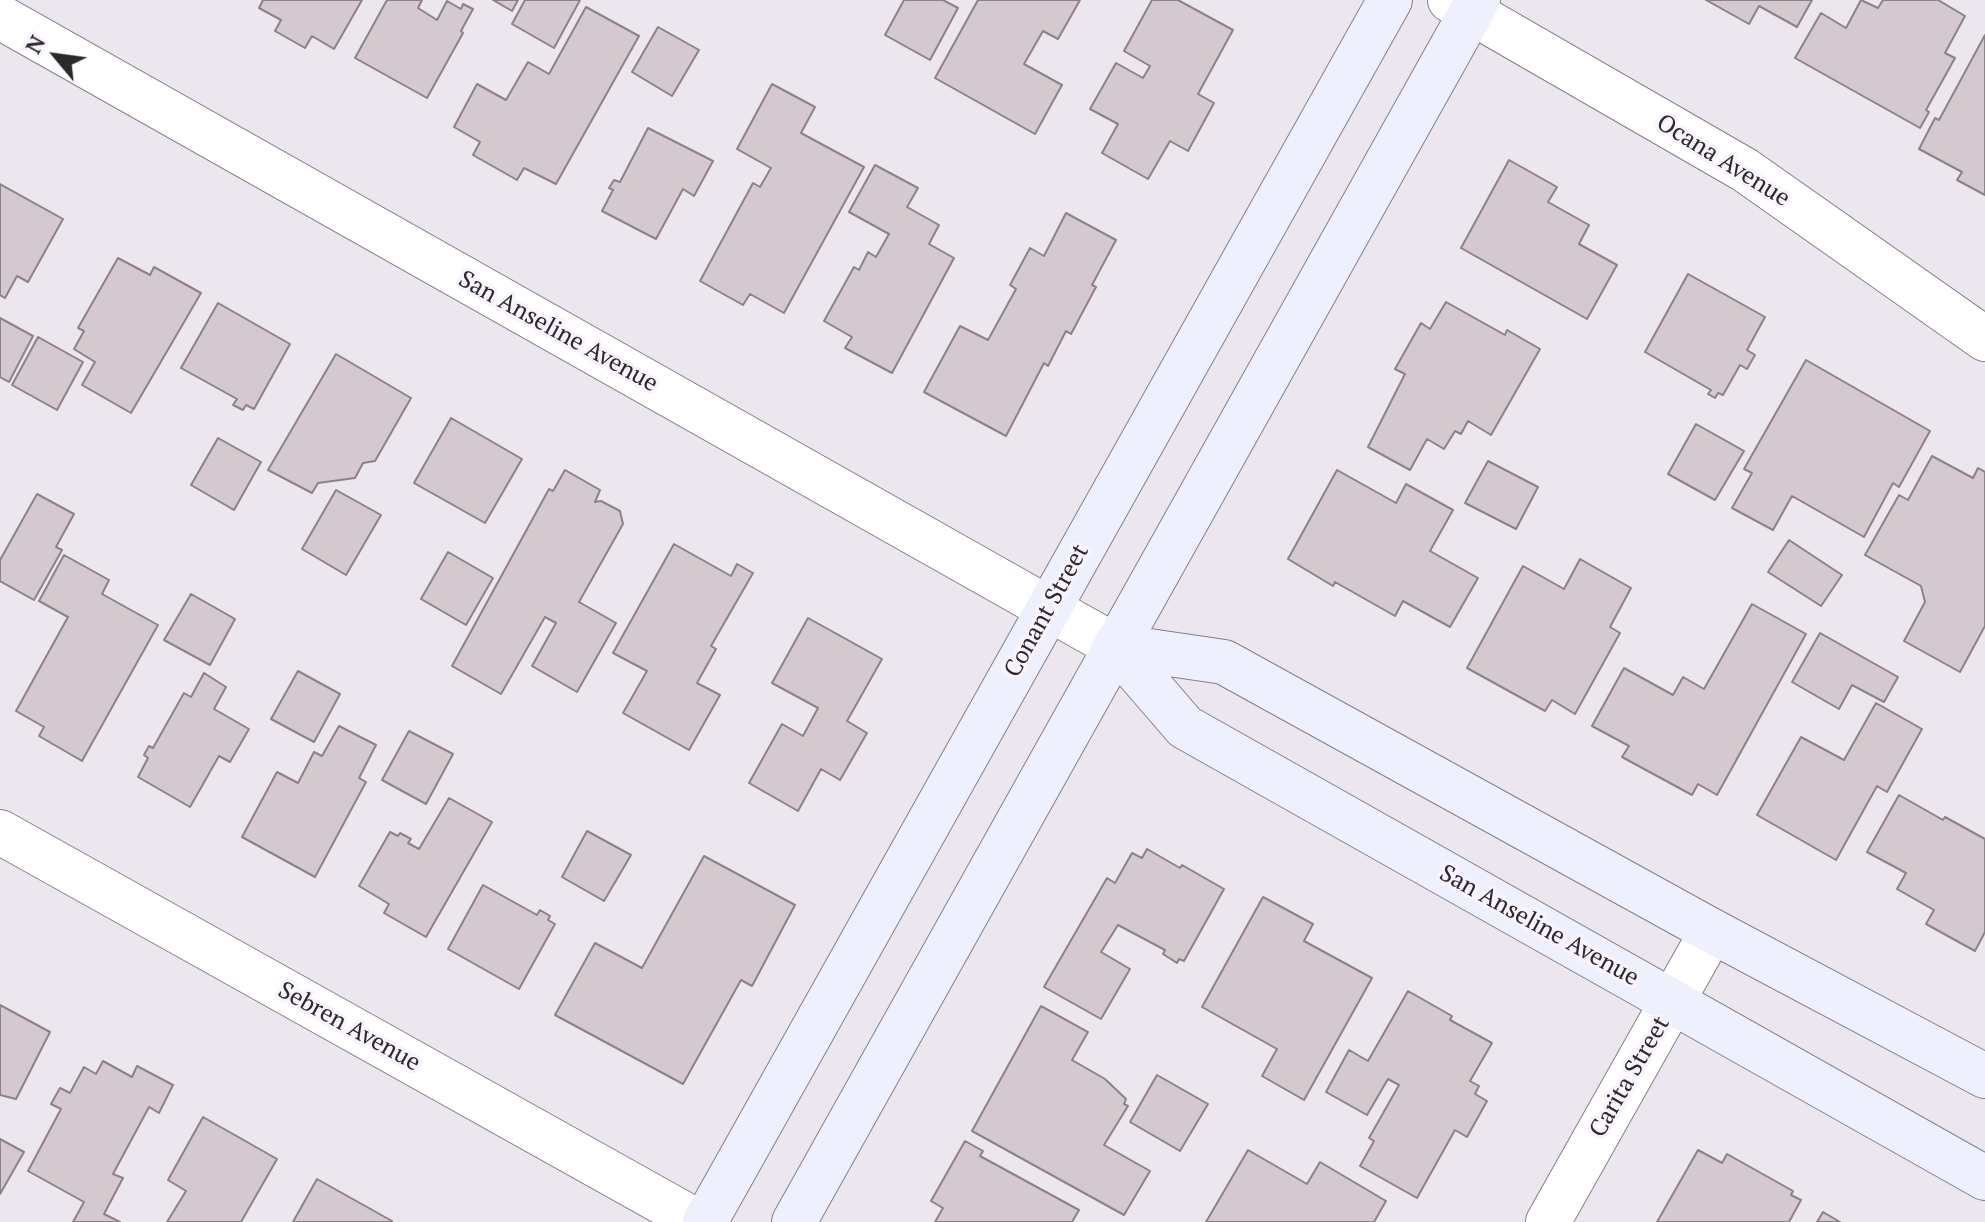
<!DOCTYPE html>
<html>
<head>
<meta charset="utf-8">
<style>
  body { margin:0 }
  #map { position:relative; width:1985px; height:1222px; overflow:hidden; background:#ece6ef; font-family:"PT Serif",serif }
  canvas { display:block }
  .north { position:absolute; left:16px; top:16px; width:80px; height:80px; -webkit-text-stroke:6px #f9f3fd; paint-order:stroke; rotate:299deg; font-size:22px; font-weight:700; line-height:32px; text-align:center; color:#2c292d }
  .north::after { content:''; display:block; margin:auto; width:28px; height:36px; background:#2c292d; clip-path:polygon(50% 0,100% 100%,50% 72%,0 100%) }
</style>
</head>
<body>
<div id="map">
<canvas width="1985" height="1222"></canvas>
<div class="north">N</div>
</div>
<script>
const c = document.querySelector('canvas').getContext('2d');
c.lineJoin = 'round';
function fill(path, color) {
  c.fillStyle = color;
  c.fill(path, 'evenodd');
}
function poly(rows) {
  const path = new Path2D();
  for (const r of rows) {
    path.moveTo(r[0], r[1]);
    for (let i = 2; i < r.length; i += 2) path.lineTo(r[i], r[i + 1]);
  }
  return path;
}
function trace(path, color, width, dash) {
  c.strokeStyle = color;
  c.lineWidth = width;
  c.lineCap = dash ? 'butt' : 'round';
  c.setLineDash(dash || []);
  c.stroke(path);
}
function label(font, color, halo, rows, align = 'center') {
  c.font = font + ' "PT Serif",serif';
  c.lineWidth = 7;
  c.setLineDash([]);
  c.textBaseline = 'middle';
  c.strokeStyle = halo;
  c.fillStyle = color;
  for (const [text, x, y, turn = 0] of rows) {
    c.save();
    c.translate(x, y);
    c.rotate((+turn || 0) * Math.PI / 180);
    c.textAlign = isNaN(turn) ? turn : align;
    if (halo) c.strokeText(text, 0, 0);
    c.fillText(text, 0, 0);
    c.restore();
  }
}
const building = poly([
  [263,0,362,0,334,49,312,36,305,48,275,31,281,20,259,8,263,0],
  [387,0,422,0,418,8,437,20,447,1,461,9,463,4,473,9,461,31,463,33,427,98,355,58,387,0],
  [493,0,518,0,512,11,493,0],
  [525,0,580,0,554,48,512,24,525,0],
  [904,0,943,0,958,8,930,60,885,35,904,0],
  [978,0,1080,0,1058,39,1043,31,1024,64,1062,85,1035,134,935,78,978,0],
  [1152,0,1178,0,1233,30,1198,94,1214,103,1188,151,1170,141,1148,179,1102,153,1118,124,1090,109,1116,63,1143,78,1150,66,1124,51,1152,0],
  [1706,0,1812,0,1797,27,1759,6,1749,24,1706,0],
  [1861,0,1878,8,1883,0,1938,0,1965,16,1945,53,1955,58,1926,110,1929,112,1920,128,1795,58,1821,13,1846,28,1861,0],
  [586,7,639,36,556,184,524,168,517,180,473,155,480,142,454,127,477,84,506,100,528,62,549,74,586,7],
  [658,27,699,50,672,96,632,72,658,27],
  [1985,35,1985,195,1957,180,1962,172,1919,149,1935,118,1939,120,1985,35],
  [772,84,815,107,801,133,864,167,784,313,750,294,743,305,700,281,753,183,760,187,771,168,737,149,772,84],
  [648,128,713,161,694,196,683,189,656,239,602,211,613,190,609,188,614,180,620,182,648,128],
  [1509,160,1557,187,1548,202,1589,225,1579,244,1617,265,1587,319,1461,248,1509,160],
  [875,165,918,188,907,207,939,225,929,244,954,258,892,373,845,348,852,337,824,321,854,267,859,270,868,252,876,257,889,234,849,212,875,165],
  [0,184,63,219,28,282,17,276,5,298,0,295,0,184],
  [1066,213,1116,240,1092,285,1096,287,1071,334,1066,331,1048,366,1044,363,1006,436,924,392,960,326,988,340,1016,289,1010,285,1030,248,1044,256,1066,213],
  [118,258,150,275,154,267,201,293,131,413,82,385,95,362,74,349,84,331,78,328,118,258],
  [1688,274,1765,317,1747,350,1755,355,1747,369,1740,365,1723,395,1718,393,1715,398,1708,394,1711,390,1645,352,1688,274],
  [1446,302,1505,335,1507,330,1540,349,1491,435,1468,421,1461,434,1455,431,1444,449,1427,439,1410,470,1368,447,1405,374,1395,369,1421,323,1430,329,1446,302],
  [218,303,290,344,254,409,246,405,243,410,233,405,237,399,181,368,218,303],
  [0,318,33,336,9,382,0,377,0,318],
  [38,337,83,362,57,410,12,385,38,337],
  [336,354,411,398,375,461,363,463,355,478,318,483,312,493,268,470,336,354],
  [1806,360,1930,431,1899,487,1893,483,1864,537,1792,496,1773,530,1732,508,1752,473,1744,469,1806,360],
  [451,418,522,459,485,523,414,483,451,418],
  [1696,424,1744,451,1715,500,1668,474,1696,424],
  [218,438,261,462,234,510,191,485,218,438],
  [1932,456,1973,478,1978,468,1985,472,1985,626,1960,672,1904,641,1925,602,1921,586,1865,555,1899,495,1908,500,1932,456],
  [1488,461,1538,487,1516,529,1465,503,1488,461],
  [565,470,600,490,595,502,601,501,620,511,623,524,579,602,616,623,577,692,532,666,556,623,545,617,501,694,452,666,549,489,553,491,565,470],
  [1337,470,1396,503,1406,484,1453,510,1430,551,1478,578,1450,627,1403,601,1395,616,1335,582,1333,586,1288,559,1337,470],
  [336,490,381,515,346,575,302,549,336,490],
  [37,494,74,514,56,547,62,550,34,600,0,581,0,560,37,494],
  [1789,540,1842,575,1821,606,1768,572,1789,540],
  [674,544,731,576,737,564,753,573,711,646,716,649,697,683,720,695,689,750,623,713,647,671,613,653,674,544],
  [448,552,493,578,466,625,421,599,448,552],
  [64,555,109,580,102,594,158,625,82,761,39,736,44,727,16,711,68,617,39,601,64,555],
  [1580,559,1631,588,1610,627,1620,633,1575,714,1552,700,1545,711,1467,668,1523,566,1564,589,1580,559],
  [191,594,235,619,210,665,164,640,191,594],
  [1752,604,1806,634,1717,795,1698,784,1692,795,1622,757,1629,746,1592,726,1624,668,1673,695,1683,677,1704,689,1752,604],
  [808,618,882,659,847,721,867,733,840,780,821,769,798,811,749,783,782,724,803,736,818,708,772,683,808,618],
  [1820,633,1898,677,1884,702,1852,685,1839,709,1792,682,1820,633],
  [298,671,340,694,314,742,271,719,298,671],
  [204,673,226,687,214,709,249,729,230,762,219,756,190,807,138,777,148,758,144,755,149,746,153,748,184,693,191,697,204,673],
  [1876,703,1922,729,1887,792,1877,786,1836,860,1757,815,1801,737,1844,760,1876,703],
  [339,726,376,745,359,778,366,782,315,877,242,837,277,772,298,783,314,752,322,756,339,726],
  [409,731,453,754,426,804,382,780,409,731],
  [1899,795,1943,820,1945,817,1985,839,1985,932,1975,951,1926,924,1934,910,1897,889,1906,873,1867,852,1899,795],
  [449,798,492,822,426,937,384,913,389,904,359,886,390,832,398,836,400,833,411,839,408,843,419,849,449,798],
  [587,831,631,855,604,901,562,877,587,831],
  [1147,849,1180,868,1182,865,1224,889,1184,961,1179,959,1177,963,1163,954,1165,950,1118,925,1101,952,1130,969,1101,1019,1044,987,1107,878,1115,883,1132,853,1142,858,1147,849],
  [704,856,795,905,752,986,741,980,683,1084,555,1015,595,943,642,968,704,856],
  [483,885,537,915,540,910,550,916,548,920,555,924,519,989,448,949,483,885],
  [1263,897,1313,924,1304,941,1372,978,1304,1100,1262,1076,1277,1049,1202,1007,1263,897],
  [1408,991,1452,1016,1450,1020,1492,1043,1470,1081,1479,1086,1475,1094,1487,1101,1467,1137,1455,1130,1417,1198,1360,1166,1374,1141,1369,1138,1399,1085,1388,1079,1367,1115,1326,1092,1349,1050,1368,1061,1408,991],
  [0,1005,50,1032,16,1099,0,1095,0,1005],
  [1041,1006,1088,1032,1072,1060,1105,1079,1126,1099,1124,1104,1128,1106,1104,1145,1150,1171,1124,1215,972,1131,1041,1006],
  [103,1061,132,1077,137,1066,173,1085,159,1113,149,1107,113,1174,123,1178,104,1214,120,1222,73,1222,84,1202,28,1171,61,1109,51,1104,60,1088,70,1093,84,1067,96,1074,103,1061],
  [1157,1075,1208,1104,1180,1151,1130,1122,1157,1075],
  [203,1117,277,1159,241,1222,167,1222,186,1191,168,1180,203,1117],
  [0,1139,24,1152,0,1194,0,1139],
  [965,1141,983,1151,980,1156,1079,1210,1072,1222,935,1222,943,1208,931,1201,965,1141],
  [1248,1150,1307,1184,1320,1162,1386,1201,1374,1222,1206,1222,1248,1150],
  [1698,1150,1722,1163,1727,1154,1793,1191,1791,1195,1801,1200,1789,1222,1657,1222,1698,1150],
  [317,1179,392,1221,391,1222,293,1222,317,1179],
  [1823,1212,1840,1222,1817,1222,1823,1212]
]);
const street = poly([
  [1450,0,1745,170,1985,339],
  [0,17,1115,646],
  [0,832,698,1222],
  [1548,1222,1712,931]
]);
const secondary = poly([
  [1115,646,1185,727,1985,1178],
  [1115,646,1224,662,1712,931,1985,1076],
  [705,1222,1390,0],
  [794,1222,1478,0]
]);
const streetNames = [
  ["Ocana Avenue",1723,161,32],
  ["San Anseline Avenue",558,332,29],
  ["Conant Street",1047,611,-61],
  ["San Anseline Avenue",1539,926,29],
  ["Sebren Avenue",349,1027,29],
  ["Carita Street",1630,1077,-60]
];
fill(building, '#d4c9ce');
trace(building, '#8d8287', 2);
trace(street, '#847f88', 46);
trace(secondary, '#847f88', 46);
trace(street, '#fff', 44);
trace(secondary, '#eff0fe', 44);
label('24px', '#2c292d', '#f9f3fd', streetNames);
</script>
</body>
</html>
